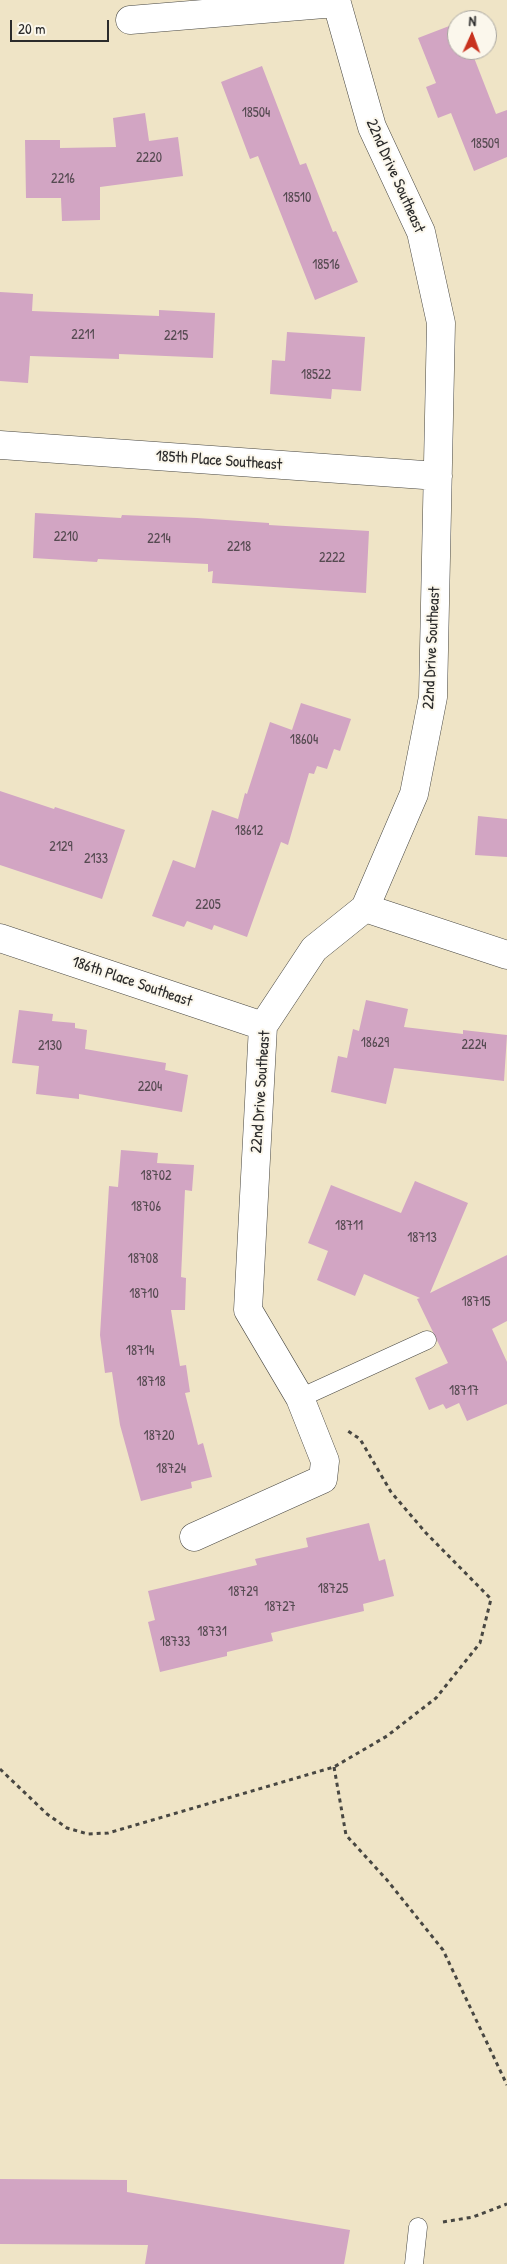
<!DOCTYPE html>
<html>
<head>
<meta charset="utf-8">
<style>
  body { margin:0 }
  #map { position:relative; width:507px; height:2264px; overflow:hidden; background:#efe4c6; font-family:"Patrick Hand",sans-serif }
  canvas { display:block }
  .north { position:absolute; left:447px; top:10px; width:50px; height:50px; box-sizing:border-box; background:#fbf7ec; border:1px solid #a8a59f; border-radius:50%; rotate:2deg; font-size:14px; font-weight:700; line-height:20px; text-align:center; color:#2b2b2b }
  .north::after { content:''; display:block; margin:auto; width:18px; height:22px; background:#c8321e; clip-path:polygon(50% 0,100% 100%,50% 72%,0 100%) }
  .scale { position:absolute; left:10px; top:20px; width:99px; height:22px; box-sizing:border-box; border:2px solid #2b2b2b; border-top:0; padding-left:6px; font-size:15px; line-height:18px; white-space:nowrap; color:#2b2b2b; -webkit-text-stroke:4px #fbf7ec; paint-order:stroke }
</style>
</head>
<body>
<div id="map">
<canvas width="507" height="2264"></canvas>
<div class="north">N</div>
<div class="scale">20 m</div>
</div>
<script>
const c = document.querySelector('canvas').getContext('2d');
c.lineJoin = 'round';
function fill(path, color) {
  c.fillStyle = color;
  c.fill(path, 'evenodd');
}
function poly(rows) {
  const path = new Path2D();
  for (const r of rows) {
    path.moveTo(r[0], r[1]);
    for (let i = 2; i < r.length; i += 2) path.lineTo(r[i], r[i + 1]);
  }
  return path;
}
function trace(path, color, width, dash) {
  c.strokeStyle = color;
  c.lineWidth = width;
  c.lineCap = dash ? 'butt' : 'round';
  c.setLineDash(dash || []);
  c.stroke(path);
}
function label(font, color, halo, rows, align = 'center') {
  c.font = font + ' "Patrick Hand",sans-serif';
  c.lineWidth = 4;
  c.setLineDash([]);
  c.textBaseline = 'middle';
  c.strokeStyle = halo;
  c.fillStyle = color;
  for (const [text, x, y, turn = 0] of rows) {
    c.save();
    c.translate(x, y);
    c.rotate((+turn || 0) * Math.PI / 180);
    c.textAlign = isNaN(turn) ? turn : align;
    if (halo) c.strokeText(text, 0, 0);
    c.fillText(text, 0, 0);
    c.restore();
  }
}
const building = poly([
  [457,23,457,50,471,50,496,114,507,110,507,157,474,171,451,113,438,118,426,87,436,83,418,38],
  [262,66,300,165,306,163,333,232,336,231,358,282,315,300,258,156,250,159,221,82],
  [145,113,149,141,178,137,183,176,100,187,100,220,62,221,61,198,26,198,25,140,60,140,60,148,116,147,113,118],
  [0,292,33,294,32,311,159,316,159,310,215,313,213,358,119,354,119,359,30,356,28,383,0,381],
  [287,332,365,337,361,391,332,389,331,399,270,394,272,360,285,361],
  [35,513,121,518,122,515,197,518,269,523,269,525,369,531,366,593,212,583,213,571,208,572,208,564,98,559,97,562,33,558],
  [301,703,351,719,340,751,334,749,327,769,317,766,314,774,309,773,288,845,281,842,247,937,214,925,212,930,187,921,184,927,152,916,173,860,195,868,212,810,238,819,245,793,247,794,270,722,292,730],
  [0,791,54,809,55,807,125,830,102,899,0,865],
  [478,816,507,819,507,857,475,855],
  [366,1000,408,1009,404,1027,463,1034,463,1030,507,1035,504,1081,394,1068,386,1104,331,1092,338,1056,347,1058,353,1029,359,1031],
  [19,1010,53,1014,52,1021,75,1023,75,1028,87,1030,85,1049,166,1063,165,1070,188,1075,182,1112,79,1094,79,1099,36,1094,39,1066,12,1063],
  [121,1150,158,1153,157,1163,194,1165,192,1191,185,1190,181,1277,186,1278,185,1310,171,1310,180,1366,186,1365,190,1392,185,1393,198,1445,203,1443,212,1477,191,1482,192,1488,141,1501,120,1425,112,1372,105,1373,100,1335,109,1186,118,1187],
  [415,1181,468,1203,430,1293,507,1255,507,1321,492,1329,507,1362,507,1404,467,1421,459,1403,446,1409,443,1404,429,1410,415,1378,448,1363,417,1299,420,1298,364,1274,355,1296,317,1280,328,1251,308,1243,331,1185,401,1213],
  [369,1523,379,1561,385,1559,394,1596,363,1604,364,1611,271,1633,273,1641,227,1652,227,1656,160,1672,148,1622,155,1620,148,1591,257,1565,255,1559,308,1547,306,1538],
  [0,2179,127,2180,127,2192,350,2230,344,2264,145,2264,148,2245,0,2244]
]);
const path = poly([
  [334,1767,346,1835,387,1880,443,1950,507,2085],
  [0,1769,47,1814,67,1828,88,1834,108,1833,334,1767,387,1736,436,1698,480,1643,491,1599,426,1533,391,1492,360,1439,348,1431],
  [443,2222,473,2217,507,2204]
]);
const lane = poly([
  [300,1398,427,1340],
  [414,2264,418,2227]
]);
const street = poly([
  [130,20,336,3],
  [0,445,438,476],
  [365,908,507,955],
  [0,938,263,1026],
  [194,1537,323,1479,325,1461,300,1398,248,1310,263,1026,314,949,365,908,414,794,433,697,441,323,421,232,372,127,336,0]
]);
const numberNames = [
  ["18504",256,113],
  ["18509",485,144],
  ["2220",149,158],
  ["2216",63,179],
  ["18510",297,198],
  ["18516",326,265],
  ["2211",83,335],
  ["2215",176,336],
  ["18522",316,375],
  ["2210",66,537],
  ["2214",159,539],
  ["2218",239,547],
  ["2222",332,558],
  ["18604",304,740],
  ["18612",249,831],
  ["2129",61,847],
  ["2133",96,859],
  ["2205",208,905],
  ["18629",375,1043],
  ["2224",474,1045],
  ["2130",50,1046],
  ["2204",150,1087],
  ["18702",156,1176],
  ["18706",146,1207],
  ["18711",349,1226],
  ["18713",422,1238],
  ["18708",143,1259],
  ["18710",144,1294],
  ["18715",476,1302],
  ["18714",140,1351],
  ["18718",151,1382],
  ["18717",464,1391],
  ["18720",159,1436],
  ["18724",171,1469],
  ["18725",333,1589],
  ["18729",243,1592],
  ["18727",280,1607],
  ["18731",212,1632],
  ["18733",175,1642]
];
const streetNames = [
  ["22nd Drive Southeast",395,176,66],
  ["185th Place Southeast",219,461,4],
  ["22nd Drive Southeast",432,648,-87],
  ["186th Place Southeast",132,982,19],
  ["22nd Drive Southeast",261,1092,-86]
];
fill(building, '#d2a5c3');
trace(lane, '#484742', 19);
trace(street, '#484742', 29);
trace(path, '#484742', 3, [4, 4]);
trace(lane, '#fff', 18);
trace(street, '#fff', 28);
label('14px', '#554a51', null, numberNames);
label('16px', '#2b2b2b', '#fbf7ec', streetNames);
</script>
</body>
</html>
